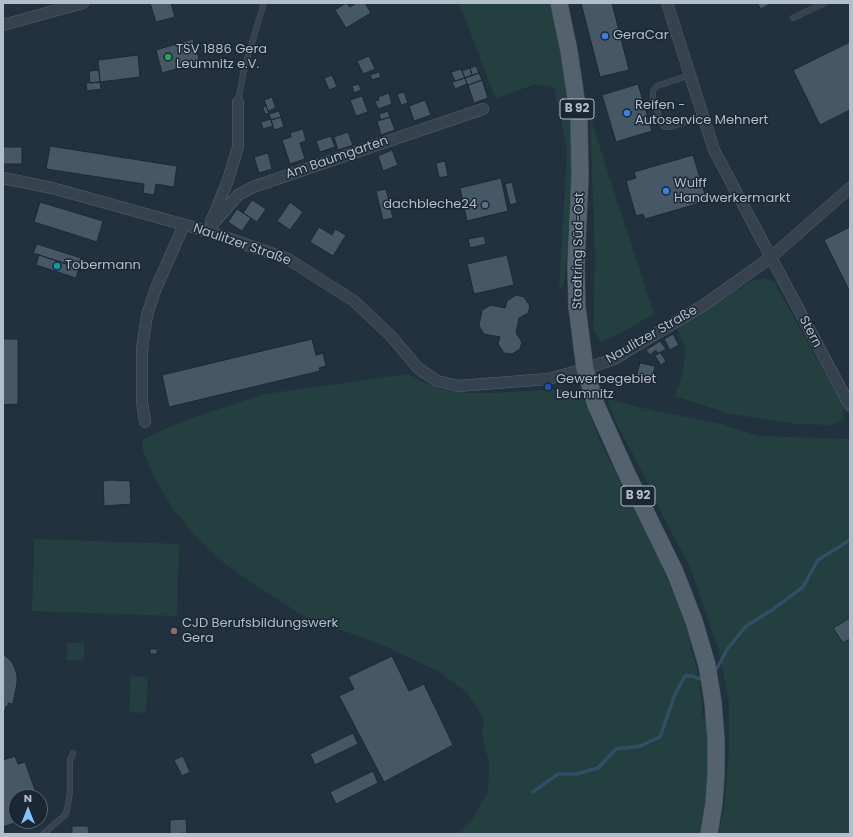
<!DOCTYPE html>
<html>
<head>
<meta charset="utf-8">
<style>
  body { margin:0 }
  #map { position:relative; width:853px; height:837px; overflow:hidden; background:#22313e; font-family:Poppins,sans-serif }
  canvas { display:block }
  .frame { position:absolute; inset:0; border:4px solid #b2beca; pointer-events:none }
  .north { position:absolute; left:8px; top:789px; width:40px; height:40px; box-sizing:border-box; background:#1b2833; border:1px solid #57646f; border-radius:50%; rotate:0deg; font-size:11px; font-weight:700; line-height:16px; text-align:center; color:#b2beca }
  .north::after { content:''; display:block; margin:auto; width:14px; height:18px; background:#82c1ff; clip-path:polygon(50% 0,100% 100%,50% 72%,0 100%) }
</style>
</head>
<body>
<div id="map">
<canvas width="853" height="837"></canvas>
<div class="frame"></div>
<div class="north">N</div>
</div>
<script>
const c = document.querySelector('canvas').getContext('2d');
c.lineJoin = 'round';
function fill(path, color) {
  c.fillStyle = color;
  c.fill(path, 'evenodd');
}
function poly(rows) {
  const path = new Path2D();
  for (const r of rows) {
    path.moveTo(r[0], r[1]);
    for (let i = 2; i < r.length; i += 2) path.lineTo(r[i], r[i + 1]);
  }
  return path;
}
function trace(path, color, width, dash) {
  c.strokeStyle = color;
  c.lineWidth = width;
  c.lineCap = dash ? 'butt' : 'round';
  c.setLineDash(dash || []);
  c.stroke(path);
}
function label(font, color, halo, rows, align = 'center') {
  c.font = font + ' Poppins,sans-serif';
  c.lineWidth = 3;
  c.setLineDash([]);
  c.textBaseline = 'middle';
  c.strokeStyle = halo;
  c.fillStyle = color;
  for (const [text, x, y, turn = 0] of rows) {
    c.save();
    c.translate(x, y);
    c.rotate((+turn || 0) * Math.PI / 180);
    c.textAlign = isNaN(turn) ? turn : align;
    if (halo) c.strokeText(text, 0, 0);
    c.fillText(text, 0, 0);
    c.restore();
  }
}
const green = poly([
  [459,3,554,3,575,144,571,216,565,278,562,288,559,289,567,149,554,87,535,84,496,99],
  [590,117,654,314,617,335,601,342,593,329,595,258],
  [764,278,774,282,843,405,844,419,832,425,797,424,730,414,675,396,683,371,686,349,677,329,749,282],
  [409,374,423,382,443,390,465,393,493,393,567,389,573,392,578,398,584,399,600,441,663,568,689,630,691,649,698,673,702,702,702,718,708,719,708,780,701,834,457,834,473,818,488,791,489,763,482,734,484,722,478,709,466,692,439,672,383,645,305,617,249,581,223,562,198,539,173,509,156,481,142,448,142,440,169,427,197,416,265,394],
  [607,399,655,411,721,424,758,436,850,439,850,834,719,834,725,801,729,750,729,702,720,654,690,567,664,518,641,469,617,425],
  [34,539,179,544,177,616,32,611],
  [67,643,84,643,84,660,67,660],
  [131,676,148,677,146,713,129,712]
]);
const stream = poly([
  [712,671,717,668,728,648,746,626,772,610,803,587,818,560,850,540],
  [533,792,558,774,577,774,598,768,616,749,640,746,660,737,675,694,685,676,692,676,699,679,703,676]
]);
const building = poly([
  [150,3,171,3,175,17,156,22,150,3],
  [346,3,350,7,356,3,365,3,371,13,346,28,335,10,346,3],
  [581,3,612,3,629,70,600,77,581,3],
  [757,3,772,3,761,9,757,3],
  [193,39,200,62,162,73,156,50,193,39],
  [850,42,850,110,820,125,793,70,850,42],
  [138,55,140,77,100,82,98,60,138,55],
  [369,56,375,69,363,74,357,61,369,56],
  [476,66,479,73,472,75,470,68,476,66],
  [470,68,472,75,465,78,462,71,470,68],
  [461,69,465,78,455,81,451,72,461,69],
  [99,70,100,82,90,83,89,71,99,70],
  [379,72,381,77,372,80,370,75,379,72],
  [479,73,482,80,468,85,465,78,479,73],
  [332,75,337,87,329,90,324,78,332,75],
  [465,78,467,84,455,89,452,82,465,78],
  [482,80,488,98,474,103,468,85,482,80],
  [100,82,101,89,87,91,86,83,100,82],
  [359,84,361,90,354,93,352,86,359,84],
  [638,84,652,131,616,142,602,95,638,84],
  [404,92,408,103,401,105,397,94,404,92],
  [389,93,392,104,378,109,375,101,379,100,378,97,389,93],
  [362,96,368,112,356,116,350,100,362,96],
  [272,97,276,108,268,111,264,100,272,97],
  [425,100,431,115,414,121,409,106,425,100],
  [266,106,269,113,265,114,263,107,266,106],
  [279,111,281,117,271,120,269,114,279,111],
  [388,111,390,117,381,120,379,114,388,111],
  [281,117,284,127,274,130,271,120,281,117],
  [390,117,395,130,381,135,377,121,390,117],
  [271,119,273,126,263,129,261,122,271,119],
  [303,129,306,141,300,143,305,159,290,164,282,140,291,137,290,133,303,129],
  [348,132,353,145,338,150,334,137,348,132],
  [331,136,335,147,320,152,316,141,331,136],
  [50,146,177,166,174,187,156,184,154,195,143,193,144,184,46,169,50,146],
  [3,147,22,147,22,164,3,164,3,147],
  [392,150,398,165,383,171,378,156,392,150],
  [268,153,272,169,259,173,254,157,268,153],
  [693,155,707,201,645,219,643,214,636,216,626,181,636,178,634,172,693,155],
  [445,161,448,176,439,178,436,163,445,161],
  [501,178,508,211,467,221,460,188,501,178],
  [512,182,517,203,510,205,505,184,512,182],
  [386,189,393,218,383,220,376,191,386,189],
  [252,200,266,209,257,222,243,213,252,200],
  [40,202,103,221,97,242,34,222,40,202],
  [290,202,303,212,290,230,277,221,290,202],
  [237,209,251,218,242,231,228,222,237,209],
  [319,227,332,235,335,229,346,235,333,256,310,242,319,227],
  [850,227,850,292,824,240,850,227],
  [484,236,486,244,470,248,468,239,484,236],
  [37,244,81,258,78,268,33,253,37,244],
  [39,255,79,268,76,278,36,265,39,255],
  [507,255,514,285,474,294,467,264,507,255],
  [516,295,524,297,530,306,528,313,519,318,516,333,522,342,520,349,512,354,504,353,498,344,500,337,484,334,479,326,482,310,491,305,505,308,507,301,516,295],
  [673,334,679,345,670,350,664,339,673,334],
  [3,339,18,339,18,404,3,405,3,339],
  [312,339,316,355,323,353,326,366,319,368,320,371,169,407,162,375,312,339],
  [660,341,666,349,658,354,656,350,650,355,646,350,660,341],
  [660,352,666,361,661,365,655,356,660,352],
  [640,363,655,366,652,381,636,377,640,363],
  [110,480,130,481,131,504,104,506,103,481,110,480],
  [850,618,850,639,843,643,833,628,850,618],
  [150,649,157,649,157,654,150,654,150,649],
  [3,654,11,661,15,668,17,675,17,683,13,704,8,703,8,707,6,706,3,720,3,654],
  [392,656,409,691,424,684,453,745,384,782,339,696,354,689,348,677,392,656],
  [353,733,358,744,315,765,310,754,353,733],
  [15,756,18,764,25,762,35,790,28,793,30,797,16,797,16,821,20,821,3,827,3,760,15,756],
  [183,756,190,772,182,776,174,760,183,756],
  [373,771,378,783,336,804,330,792,373,771],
  [40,800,44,813,40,814,40,800],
  [186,819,187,833,170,834,170,820,186,819],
  [72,826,88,826,89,834,72,834,72,826]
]);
const lane = poly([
  [793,18,824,3],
  [690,75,657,86,653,91,653,98,661,122,664,127,671,127,703,116],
  [238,102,244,69,264,3],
  [43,834,65,815,67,810,70,792,70,760,73,753]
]);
const street = poly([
  [667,3,714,150,850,406],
  [3,25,83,3],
  [3,178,52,188,207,231,288,259,354,301,391,336,418,368,437,381,458,386,548,379,585,369,614,359,704,305,770,258,850,188],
  [211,222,228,180,238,147,238,102],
  [207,231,238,195,253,187,483,109],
  [145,422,142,402,142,349,147,315,156,288,184,225]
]);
const primary = poly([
  [559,3,569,51,579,119,580,177,576,266,577,307,585,369,596,405,626,472,675,572,694,621,707,665,713,702,716,739,716,773,714,803,709,834]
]);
const markers = [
  [605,36,4,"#3f7fe0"],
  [168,57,4,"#2e9e5b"],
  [627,113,4,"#3f7fe0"],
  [666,191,4,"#3f7fe0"],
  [485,205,4,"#5c6f8a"],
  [57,266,4,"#0f9aa8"],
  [548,387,4,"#1a4fb4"],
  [174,631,4,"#8d6e63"]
];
const shields = [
  [577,109,34],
  [638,496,34]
];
const shieldNames = [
  ["B 92",577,109],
  ["B 92",638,496]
];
const poiNames = [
  ["GeraCar",613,36],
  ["TSV 1886 Gera",176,50],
  ["Leumnitz e.V.",176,65],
  ["Reifen -",635,106],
  ["Autoservice Mehnert",635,121],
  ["Wulff",674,184],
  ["Handwerkermarkt",674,199],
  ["dachbleche24",477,205,"right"],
  ["Tobermann",65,266],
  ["Gewerbegebiet",556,380],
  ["Leumnitz",556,395],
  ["CJD Berufsbildungswerk",182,624],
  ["Gera",182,639]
];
const streetNames = [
  ["Am Baumgarten",337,158,-19],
  ["Naulitzer Straße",242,245,19],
  ["Stadtring Süd-Ost",579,251,-89],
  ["Stern",810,332,62],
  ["Naulitzer Straße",652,335,-30]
];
fill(green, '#243f3f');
trace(stream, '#324e65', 3.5);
fill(building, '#465765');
trace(building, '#1d2a35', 1);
trace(lane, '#54616c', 6);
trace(street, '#54616c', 12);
trace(primary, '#3f4c57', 18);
trace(lane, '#36434e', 5.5);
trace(street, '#36434e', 11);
trace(primary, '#54626e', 17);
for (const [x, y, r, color] of markers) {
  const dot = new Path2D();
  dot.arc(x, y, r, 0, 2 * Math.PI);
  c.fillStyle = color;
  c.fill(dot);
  trace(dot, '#1b2833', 1.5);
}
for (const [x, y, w] of shields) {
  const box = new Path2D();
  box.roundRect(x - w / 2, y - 10, w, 20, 3);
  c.fillStyle = '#1b2833';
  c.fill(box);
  trace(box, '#b2beca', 1);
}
label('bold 12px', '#b2beca', null, shieldNames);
label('13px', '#b2beca', '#1b2833', poiNames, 'left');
label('13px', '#b2beca', '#1b2833', streetNames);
</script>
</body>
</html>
